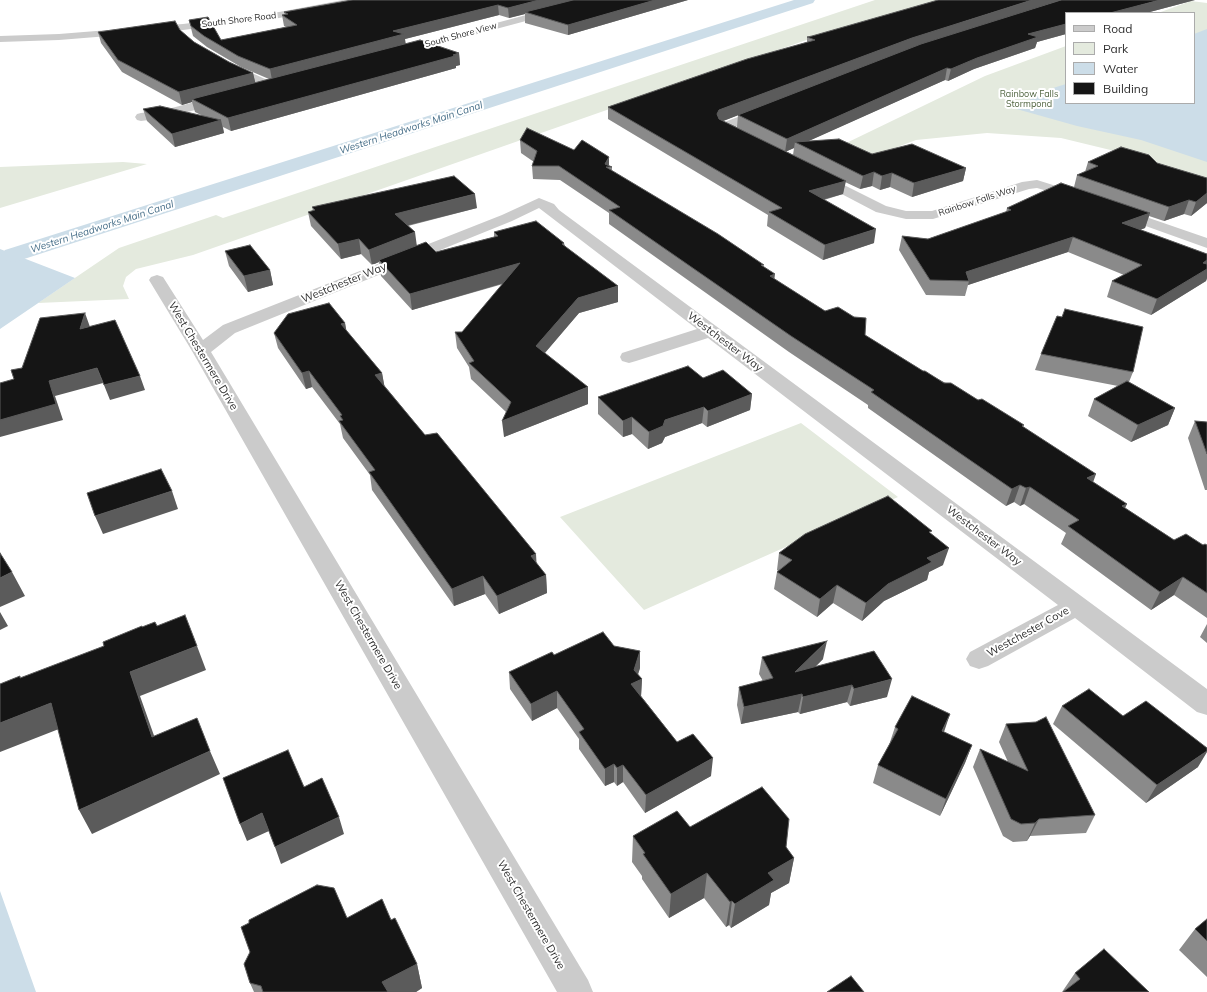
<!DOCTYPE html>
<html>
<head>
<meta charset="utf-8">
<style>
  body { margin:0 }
  #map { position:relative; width:1207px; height:992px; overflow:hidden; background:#fff; font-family:Mulish,sans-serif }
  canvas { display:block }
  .legend { position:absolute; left:1065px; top:12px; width:130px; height:92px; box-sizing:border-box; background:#fff; border:1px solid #ababab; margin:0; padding:5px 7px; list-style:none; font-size:12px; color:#2e2e2e }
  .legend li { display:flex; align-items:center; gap:8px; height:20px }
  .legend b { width:20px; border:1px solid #ababab }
</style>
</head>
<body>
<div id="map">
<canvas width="1207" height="992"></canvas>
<ul class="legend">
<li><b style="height:5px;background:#cbcbcb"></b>Road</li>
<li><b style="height:11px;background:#e4eade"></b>Park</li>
<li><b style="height:11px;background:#ccdde8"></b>Water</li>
<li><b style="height:11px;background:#151515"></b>Building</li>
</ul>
</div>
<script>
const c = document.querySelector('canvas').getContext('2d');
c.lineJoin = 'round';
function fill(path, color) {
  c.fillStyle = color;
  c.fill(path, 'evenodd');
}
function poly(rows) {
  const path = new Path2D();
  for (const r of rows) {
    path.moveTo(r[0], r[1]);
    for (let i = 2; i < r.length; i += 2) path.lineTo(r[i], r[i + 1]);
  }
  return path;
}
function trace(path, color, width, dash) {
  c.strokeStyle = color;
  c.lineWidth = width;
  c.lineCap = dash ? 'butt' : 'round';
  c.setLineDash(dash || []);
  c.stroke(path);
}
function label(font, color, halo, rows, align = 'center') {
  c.font = font + ' Mulish,sans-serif';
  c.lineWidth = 4;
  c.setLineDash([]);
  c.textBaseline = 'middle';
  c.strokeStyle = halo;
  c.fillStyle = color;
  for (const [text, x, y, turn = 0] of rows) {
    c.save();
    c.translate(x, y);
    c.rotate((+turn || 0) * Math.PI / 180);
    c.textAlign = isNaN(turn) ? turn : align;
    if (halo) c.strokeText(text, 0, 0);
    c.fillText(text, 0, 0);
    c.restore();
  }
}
const green = poly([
  [875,0,943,0,815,37,193,255,136,269,126,277,123,286,129,299,38,303,119,248,216,215,223,218],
  [1191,1,1207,3,1207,183,1127,154,1061,138,987,133,916,140,831,172,809,161,985,76,1066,46,1066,103,1194,103,1194,13,1158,13],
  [123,162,147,164,0,208,0,167],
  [801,423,898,497,644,610,560,517]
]);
const water = poly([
  [1207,29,1207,162,1141,140,1077,126,1013,108,1053,88,1066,84,1066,103,1194,103,1194,34],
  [0,249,75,278,0,329],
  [0,891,36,992,0,992]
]);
const canal = poly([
  [794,0,815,0,813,3,21,260,13,262,5,260,1,255,5,250,794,0]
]);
const minor = poly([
  [343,0,363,0,358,3,279,18,183,30,59,40,0,42,0,36,59,34,183,24,279,12,343,0],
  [583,0,599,0,597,2,406,53,398,53,397,51,398,49,583,0],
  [228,62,276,84,278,86,276,88,268,88,224,67,223,65,228,62],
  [222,95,226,96,228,99,226,102,164,118,141,121,137,120,135,117,137,114,141,113,164,110,222,95],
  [765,107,769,108,771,111,769,114,727,130,723,131,719,130,717,127,719,124,765,107],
  [818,172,886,206,906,211,932,211,1022,182,1037,180,1085,195,1087,198,1085,201,1080,202,1044,190,1037,188,1029,189,933,219,906,219,876,212,813,179,811,176,813,173,818,172],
  [539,198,554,204,559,210,1207,689,1207,715,1197,712,1075,618,988,666,979,669,970,666,966,659,970,652,1058,605,708,338,636,361,629,363,622,361,620,357,622,353,697,329,539,208,512,221,235,333,211,352,588,980,593,992,557,992,192,351,149,280,151,277,157,275,163,277,203,340,223,325,502,215,539,198],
  [1120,208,1207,238,1207,248,1115,215,1113,212,1115,209,1120,208]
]);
const wall = poly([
  [352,0,688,0,568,35,525,23,525,14,509,18,499,15,405,39,405,43,459,53,460,65,456,66,456,68,231,131,223,127,224,133,175,147,147,121,143,109,203,116,195,112,192,102,182,105,122,72,101,43,98,32,180,30,194,42,229,62,253,73,255,83,269,79,241,67,207,47,193,36,189,20,221,40,286,27,284,26,282,15,285,15,284,12],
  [1195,0,1146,13,1066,13,1066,34,1037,42,1035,48,974,69,948,81,945,80,808,141,872,154,966,168,963,181,912,197,890,187,880,190,872,186,860,189,845,182,843,194,824,200,874,243,823,260,767,226,768,215,608,119,608,107,807,42,807,37],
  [738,115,737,127,723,121],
  [794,148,793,155,786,151,787,151],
  [520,140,612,167,612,171,764,267,774,279,825,311,865,335,923,371,978,400,1024,427,1093,482,1125,508,1174,540,1203,545,1207,545,1207,618,1174,595,1151,610,1061,544,1066,533,1024,504,1020,506,1014,502,1006,506,868,408,868,405,789,352,609,224,609,213,560,180,533,179,532,166,534,162,521,153],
  [1088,162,1157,163,1207,178,1207,203,1191,216,1184,214,1164,221,1149,216,1145,228,1140,230,1207,254,1207,278,1206,281,1151,315,1107,297,1112,281,1124,275,1068,252,968,285,965,296,926,295,899,250,902,236,928,239,1006,212,1007,208,1074,187,1077,175,1085,172],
  [312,207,477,208,408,226,417,246,436,252,494,237,494,232,564,243,565,246,618,302,579,313,545,353,588,404,504,437,506,412,471,379,469,367,457,348,455,332,462,332,503,284,412,310,381,276,379,262,372,265,361,254,341,259,311,226,308,212,313,211],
  [225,251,270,270,273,285,248,292,229,266],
  [345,323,346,330,382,373,384,385,425,435,546,575,547,593,499,614,485,594,454,606,372,490,370,475,343,438,340,424,312,387,306,389,278,348,274,333],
  [1041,354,1133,372,1129,382,1175,408,1168,425,1131,442,1088,416,1094,399,1118,386,1035,370],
  [703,378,752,394,750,410,707,427,702,423,665,437,662,443,648,449,632,434,623,437,598,414,598,397],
  [1195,421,1207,422,1207,490,1205,490,1188,438],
  [931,534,943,565,929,572,927,580,884,601,862,621,833,603,817,617,774,589,777,572,778,571,777,570,779,553],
  [1207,624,1207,643,1200,637],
  [614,646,640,651,640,668,638,675,642,679,641,696,677,742,711,776,645,813,623,782,617,786,614,782,605,786,579,749,579,739,557,708,532,721,510,689,509,672,554,655],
  [762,657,823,659,816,666,887,697,850,706,847,702,800,714,798,712,741,724,737,705,739,687,763,681,759,674],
  [1062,706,1123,716,1198,767,1146,803,1053,724],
  [1006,724,1095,815,1086,833,1030,836,1027,841,1013,842,1003,836,973,767,980,749,1008,762,999,742],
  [895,727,944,732,972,745,965,763,940,816,873,783,878,765,889,745],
  [690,827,786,847,794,858,789,883,771,893,769,905,731,928,729,925,726,927,704,898,669,918,642,879,642,876,632,862,633,836],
  [347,918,391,920,417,964,422,988,416,992,254,992,250,983],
  [1207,919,1207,977,1179,950,1195,929],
  [1075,973,1149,992,1062,992]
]);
const shadedWall = poly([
  [539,0,577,0,525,12,525,14,509,18,508,8],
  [655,0,688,0,568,35,568,25],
  [1032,0,1061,0,910,49,718,123,717,114,719,110,912,38],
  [1160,0,1195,0,1146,13,1110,13],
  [498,5,499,15,405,39,406,45,272,80,270,69,393,31],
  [1066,24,1066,34,1037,42,1035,48,974,69,948,81,951,69,1028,34],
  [459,53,460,65,456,66,456,68,231,131,228,118],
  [947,68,945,80,800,145,795,142,794,148,785,152,787,139],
  [253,73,256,85,192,99,192,102,182,105,179,92],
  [221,120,224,133,175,147,172,134],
  [609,157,609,167,605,164],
  [966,168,963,181,912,197,914,183],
  [874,172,872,186,860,189,863,176],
  [892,173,890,187,880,190,882,176],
  [846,181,843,194,807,204,809,191],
  [1207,193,1207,203,1191,216,1196,202],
  [475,194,477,208,397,228,395,214],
  [1189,200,1184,214,1164,221,1169,207],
  [1150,213,1145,228,1117,238,1122,223],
  [876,229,874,243,823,260,825,245],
  [415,232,417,247,379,260,379,262,372,265,369,250],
  [1073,237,1068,252,968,285,969,281,966,272],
  [359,239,361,254,341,259,338,244],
  [1207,260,1207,278,1206,281,1151,315,1157,299,1203,263],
  [520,263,521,278,412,310,410,294],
  [270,270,273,285,248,292,244,276],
  [775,274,773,290,770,276],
  [618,286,618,302,579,313,537,362,536,346,578,298],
  [85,313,90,327,80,329],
  [345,323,348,339,341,324],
  [97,368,103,383,55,396,63,420,0,437,0,420,49,381],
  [309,371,312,387,306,389,302,373],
  [382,373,385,389,375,375],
  [140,376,145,390,110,400,104,385],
  [588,387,588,404,504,437,502,421],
  [752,394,750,410,707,427,708,411],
  [704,407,702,423,665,437,662,443,648,449,649,432,665,420],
  [1175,408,1168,425,1131,442,1138,425],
  [632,417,632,434,623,437,623,421],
  [1096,474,1090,491,1087,478],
  [1020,485,1014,502,1006,506,1012,489],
  [1030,487,1024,504,1020,506,1026,488],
  [172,491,178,509,103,534,95,516],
  [1127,504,1119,521,1122,506],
  [949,548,943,565,929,572,927,580,884,601,862,621,866,603,888,584,927,558],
  [536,554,537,571,531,556],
  [12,572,25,596,0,607,0,578],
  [546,575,547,593,499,614,497,596],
  [483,576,485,594,454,606,452,589],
  [1183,577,1174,595,1151,610,1160,592],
  [837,585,833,603,817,617,820,599],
  [0,612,8,626,0,630],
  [827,641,823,659,792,690,795,672],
  [197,646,206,670,140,696,163,761,152,737,130,672],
  [640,651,640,668,635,682,642,679,641,697,631,684,634,670],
  [892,679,887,697,850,706,854,689],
  [852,685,847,702,800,714,803,697],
  [557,691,557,708,532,721,531,704],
  [802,694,798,712,741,724,744,707],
  [51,703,64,727,0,752,0,723],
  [950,714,944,732,942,731],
  [972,745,965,763,940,816,946,799],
  [210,751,220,774,92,834,79,810],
  [1207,751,1207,752,1198,767,1146,803,1157,785],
  [713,758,711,776,645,813,646,795],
  [614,764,614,782,605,786,605,769],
  [623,765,623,782,617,786,617,768],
  [262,813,269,831,247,841,240,824],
  [339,817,344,834,281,864,275,847],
  [1039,819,1030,836,1027,841,1035,823],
  [794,858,789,883,771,893,769,905,731,928,735,904,768,873],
  [707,873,704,898,669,918,671,894],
  [732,901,729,925,726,927,730,902],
  [417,964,422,988,416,992,385,992,382,982]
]);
const building = poly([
  [352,0,539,0,508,8,498,5,393,31,404,34,270,69,238,56,204,36,191,26,189,20,208,17,221,40,297,25,282,15,288,14,284,12,352,0],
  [573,0,655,0,568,25,525,12,573,0],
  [938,0,1032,0,912,38,719,110,717,114,719,119,846,181,809,191,876,229,825,245,769,212,782,208,608,107,747,59,815,40,807,37,812,36,938,0],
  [1061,0,1160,0,1110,13,1066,13,1066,24,1028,34,1038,37,977,58,951,69,947,68,787,139,738,115,921,44,1061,0],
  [175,21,180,30,194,42,229,62,253,73,179,92,118,60,98,32,175,21],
  [420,40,459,53,453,55,455,56,228,118,192,99,420,40],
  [160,106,221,120,172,134,143,109,160,106],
  [527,128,574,150,582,140,609,157,605,164,612,167,606,167,718,234,764,265,761,265,775,274,770,276,825,311,838,307,854,317,866,318,865,335,923,371,925,371,944,383,951,383,978,400,982,399,1024,425,1022,426,1096,474,1087,478,1127,504,1122,506,1174,540,1186,534,1203,545,1205,544,1207,545,1207,593,1183,577,1160,592,1068,526,1079,520,1030,487,1026,488,1020,485,1012,489,871,392,874,390,791,336,609,210,620,207,559,166,532,166,537,151,520,140,527,128],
  [839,139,872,154,912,144,966,168,914,183,892,173,882,176,874,172,863,176,795,142,839,139],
  [1121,147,1149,155,1157,163,1207,178,1207,193,1196,202,1189,200,1169,207,1077,175,1098,166,1088,162,1121,147],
  [454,176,475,194,395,214,415,232,369,250,359,239,338,244,308,212,315,210,312,207,454,176],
  [1061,183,1150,213,1122,223,1207,254,1207,260,1203,263,1207,264,1207,269,1157,299,1112,281,1142,265,1073,237,966,272,969,281,930,280,902,236,928,239,1011,210,1007,208,1061,183],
  [536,221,564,243,562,244,618,286,578,298,536,346,588,387,502,421,511,402,469,363,474,361,455,332,462,332,520,263,410,294,379,260,426,242,436,252,498,236,494,232,536,221],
  [250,245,270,270,244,276,225,251,250,245],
  [329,303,345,323,341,324,382,373,375,375,425,435,437,433,536,554,531,556,546,575,497,596,483,576,452,589,369,472,375,470,339,421,343,420,340,416,342,415,309,371,302,373,274,333,288,314,329,303],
  [1065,309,1143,327,1133,372,1041,354,1057,316,1062,317,1065,309],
  [85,313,80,329,115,320,140,376,104,385,97,368,49,381,56,404,0,420,0,383,14,379,11,370,22,368,40,318,85,313],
  [688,366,703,378,723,370,752,394,708,411,704,407,665,420,663,426,649,432,632,417,623,421,598,397,688,366],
  [1127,381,1175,408,1138,425,1094,399,1127,381],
  [1195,421,1207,422,1207,454,1195,421],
  [161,469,172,491,95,516,87,493,161,469],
  [888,496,932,531,929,532,949,548,927,558,932,562,888,584,866,603,837,585,820,599,777,572,792,560,779,553,805,534,888,496],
  [0,553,12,572,0,578,0,553],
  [185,615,197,646,130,672,152,737,197,718,210,751,79,810,51,703,0,723,0,684,20,676,20,678,104,646,103,642,142,626,142,627,155,622,157,626,185,615],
  [603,632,614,646,640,651,634,670,642,679,631,684,677,742,693,734,713,758,646,795,623,765,617,768,614,764,605,769,579,732,584,729,557,691,531,704,509,672,552,652,554,655,603,632],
  [827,641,795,672,874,651,892,679,854,689,852,685,803,697,802,694,744,707,739,687,773,678,762,657,827,641],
  [1089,689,1123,716,1146,701,1207,748,1207,751,1157,785,1062,706,1089,689],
  [912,696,950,714,942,731,972,745,946,799,878,765,898,729,895,727,912,696],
  [1046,717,1095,815,1039,819,1035,823,1021,824,1011,819,980,749,1028,771,1006,724,1036,722,1046,717],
  [288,750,304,787,322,778,339,817,275,847,262,813,240,824,223,778,288,750],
  [762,787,789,819,786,847,794,858,768,873,774,880,735,904,732,901,730,902,707,873,671,894,643,854,645,853,633,836,677,811,690,827,762,787],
  [317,885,334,888,347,918,382,899,391,920,395,918,417,964,382,982,388,992,263,992,261,986,250,983,244,964,250,952,241,927,249,923,249,920,317,885],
  [1207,919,1207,941,1195,929,1207,919],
  [1104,949,1149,992,1063,992,1080,979,1075,973,1104,949],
  [851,976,864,992,827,992,851,976]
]);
const farStreetnames = [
  ["South Shore Road",239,20,-7],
  ["South Shore View",461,35,-15],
  ["Rainbow Falls Way",977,201,-18]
];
const farParknames = [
  ["Rainbow Falls",1029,94],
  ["Stormpond",1029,104]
];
const farWaternames = [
  ["Western Headworks Main Canal",411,128,-18],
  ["Western Headworks Main Canal",102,227,-18]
];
const streetNames = [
  ["Westchester Way",344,283,-22],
  ["Westchester Way",725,342,37],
  ["West Chestermere Drive",203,356,59],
  ["Westchester Way",984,536,37],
  ["Westchester Cove",1028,632,-29],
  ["West Chestermere Drive",368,635,60],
  ["West Chestermere Drive",531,915,60]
];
fill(green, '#e4eade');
fill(water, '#ccdde8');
fill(canal, '#ccdde8');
fill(minor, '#cbcbcb');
fill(wall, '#8a8a8a');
fill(shadedWall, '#5b5b5b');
fill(building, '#151515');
trace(building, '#5b5b5b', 1);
label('9px', '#2e2e2e', '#fff', farStreetnames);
label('9px', '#516541', '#fff', farParknames);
label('italic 10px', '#456d87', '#fff', farWaternames);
label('11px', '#2e2e2e', '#fff', streetNames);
</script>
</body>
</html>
